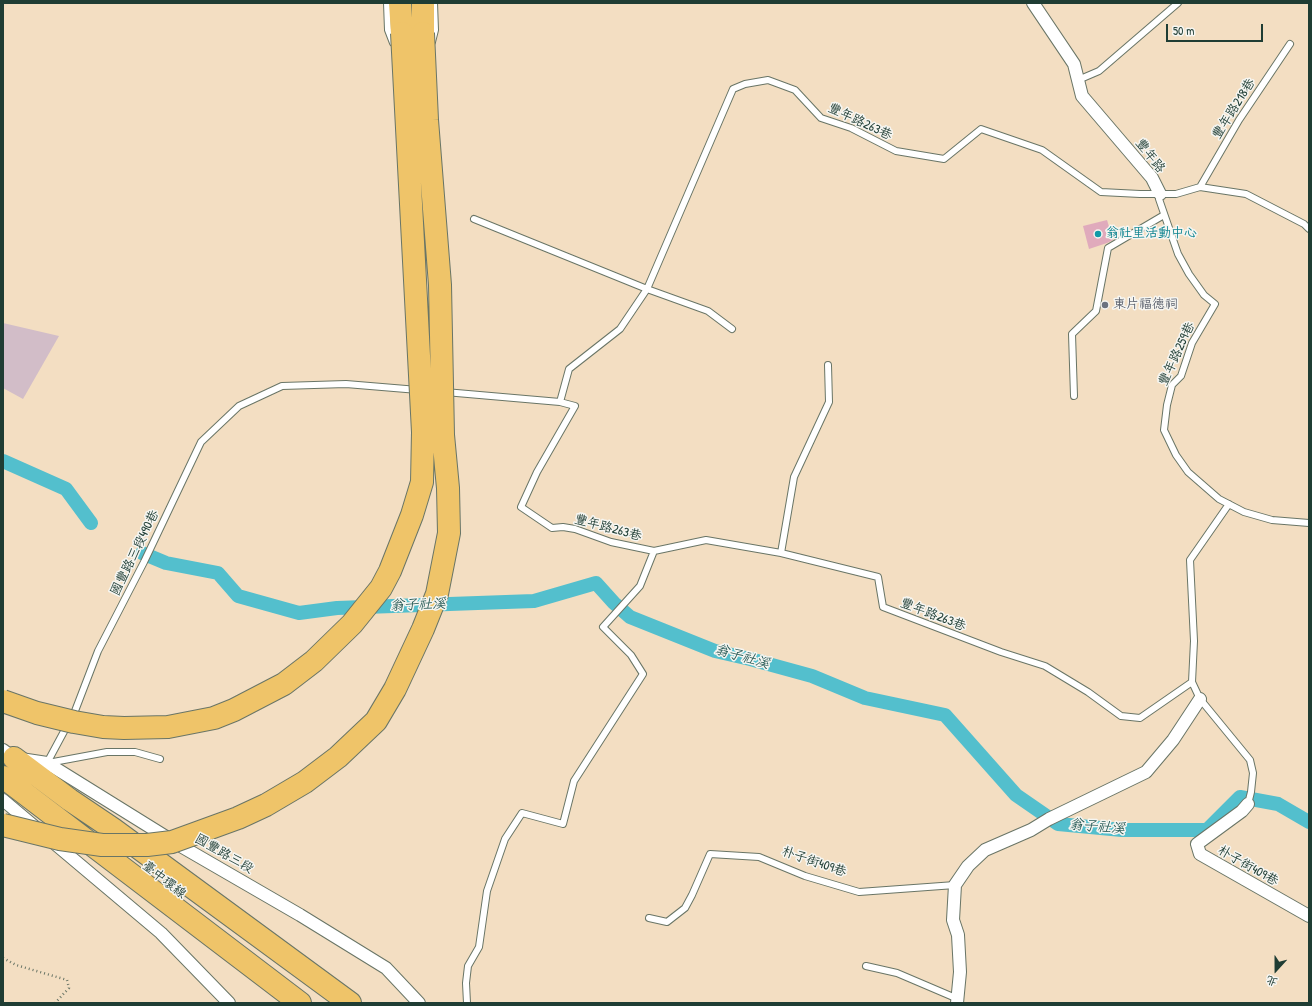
<!DOCTYPE html>
<html>
<head>
<meta charset="utf-8">
<style>
  body { margin:0 }
  #map { position:relative; width:1312px; height:1006px; overflow:hidden; background:#f3dec2; font-family:"Patrick Hand","LXGW WenKai TC",sans-serif }
  canvas { display:block }
  .frame { position:absolute; inset:0; border:4px solid #1f3d34; pointer-events:none }
  .north { position:absolute; left:1256px; top:950px; width:40px; height:40px; -webkit-text-stroke:3px #f6f6f2; paint-order:stroke; rotate:201deg; font-size:11px; font-weight:700; line-height:16px; text-align:center; color:#1f3d34 }
  .north::after { content:''; display:block; margin:auto; width:14px; height:18px; background:#1f3d34; clip-path:polygon(50% 0,100% 100%,50% 72%,0 100%) }
  .scale { position:absolute; left:1166px; top:24px; width:97px; height:18px; box-sizing:border-box; border:2px solid #1f3d34; border-top:0; padding-left:5px; font-size:12px; line-height:14px; white-space:nowrap; color:#1f3d34; -webkit-text-stroke:3px #f6f6f2; paint-order:stroke }
</style>
</head>
<body>
<div id="map">
<canvas width="1312" height="1006"></canvas>
<div class="frame"></div>
<div class="north">北</div>
<div class="scale">50 m</div>
</div>
<script>
const c = document.querySelector('canvas').getContext('2d');
c.lineJoin = 'round';
function fill(path, color) {
  c.fillStyle = color;
  c.fill(path, 'evenodd');
}
function poly(rows) {
  const path = new Path2D();
  for (const r of rows) {
    path.moveTo(r[0], r[1]);
    for (let i = 2; i < r.length; i += 2) path.lineTo(r[i], r[i + 1]);
  }
  return path;
}
function trace(path, color, width, dash) {
  c.strokeStyle = color;
  c.lineWidth = width;
  c.lineCap = dash ? 'butt' : 'round';
  c.setLineDash(dash || []);
  c.stroke(path);
}
function label(font, color, halo, rows, align = 'center') {
  c.font = font + ' "Patrick Hand","LXGW WenKai TC",sans-serif';
  c.lineWidth = 3;
  c.setLineDash([]);
  c.textBaseline = 'middle';
  c.strokeStyle = halo;
  c.fillStyle = color;
  for (const [text, x, y, turn = 0] of rows) {
    c.save();
    c.translate(x, y);
    c.rotate((+turn || 0) * Math.PI / 180);
    c.textAlign = isNaN(turn) ? turn : align;
    if (halo) c.strokeText(text, 0, 0);
    c.fillText(text, 0, 0);
    c.restore();
  }
}
const industrial = poly([
  [3,323,59,336,23,399,3,388]
]);
const canal = poly([
  [3,461,66,489,91,523],
  [142,553,166,563,218,573,238,596,299,613,337,608,534,601,596,583,614,603,630,617,715,651,750,659,812,676,865,698,945,715,1016,795,1058,824,1122,830,1207,830,1240,797,1278,804,1309,822]
]);
const building = poly([
  [1107,220,1113,240,1107,243,1089,249,1083,226]
]);
const path = poly([
  [3,958,16,965,67,980,69,988,55,1003]
]);
const service = poly([
  [387,3,388,30,393,43,396,45],
  [432,42,435,30,434,3],
  [1078,80,1099,71,1178,3],
  [1200,187,1239,120,1290,44],
  [1160,194,1159,199,1178,254,1189,274,1204,295,1215,304,1192,343,1181,376,1172,385,1167,405,1164,430,1176,455,1188,472,1219,499,1244,512,1272,520,1309,523],
  [474,219,647,289,708,311,732,329],
  [445,392,560,402,575,406,537,472,521,507,552,528,563,527,575,529,611,542,654,551,706,540,781,553,878,577,883,607,1001,652,1045,666,1088,692,1121,716,1140,718,1192,682],
  [1074,396,1072,334,1096,311,1108,248,1164,215],
  [560,402,569,369,620,329,647,289,733,89,745,84,768,80,795,90,821,118,851,128,896,151,944,159,981,129,1042,150,1101,192,1140,194,1176,194,1200,187,1246,194,1304,224,1309,229],
  [1229,504,1190,560,1194,641,1192,682,1200,699,1250,760,1253,773,1251,792,1248,804],
  [781,553,794,477,829,402,828,365],
  [47,763,75,711,98,651,144,562,201,442,239,406,282,386,346,384,418,390],
  [48,763,107,752,135,752,160,759],
  [649,918,667,922,685,908,692,895,710,854,759,857,805,876,859,892,955,885],
  [866,966,897,973,958,999],
  [467,1003,466,983,468,966,479,947,487,891,505,839,522,813,563,824,574,781,643,674,631,655,603,627,640,586,654,551]
]);
const minor = poly([
  [1033,3,1074,64,1082,96,1152,178,1160,194],
  [3,750,14,758,47,763,179,845,300,915,386,968,419,1003],
  [3,800,161,933,229,1003],
  [1248,804,1242,811,1197,844,1200,854,1309,916],
  [957,1003,960,972,958,935,953,920,955,885,968,866,985,850,1031,830,1049,819,1146,772,1173,740,1200,699]
]);
const motorway = poly([
  [400,3,402,33],
  [423,3,423,33],
  [14,758,70,800,113,829,350,1003],
  [3,777,300,1003]
]);
const motorwayBridge = poly([
  [3,701,37,713,74,722,103,727,124,728,168,727,214,718,234,710,284,684,314,661,352,624,381,588,390,571,412,515,422,482,423,432,402,33],
  [3,825,60,839,102,845,147,845,172,842,238,818,266,805,305,782,338,757,376,721,395,689,423,629,437,594,449,533,448,488,443,435,440,285,427,120,423,33]
]);
const markers = [
  [1098,234,4,"#0f9aa8"],
  [1105,305,4,"#6b7280"]
];
const streetNames = [
  ["豐年路218巷",1234,109,-58],
  ["豐年路263巷",860,122,25],
  ["豐年路",1150,156,52],
  ["豐年路259巷",1177,354,-65],
  ["豐年路263巷",608,528,15],
  ["國豐路三段490巷",135,553,-64],
  ["豐年路263巷",933,615,21],
  ["國豐路三段",224,854,30],
  ["朴子街409巷",814,862,19],
  ["朴子街409巷",1248,866,30],
  ["臺中環線",164,880,38]
];
const cultureNames = [
  ["翁社里活動中心",1106,234]
];
const worshipNames = [
  ["東片福德祠",1113,305]
];
const waterNames = [
  ["翁子社溪",418,605,-2],
  ["翁子社溪",742,657,16],
  ["翁子社溪",1097,827,5]
];
fill(industrial, '#d2bdc8');
trace(canal, '#53bfcd', 14);
fill(building, '#e0aabc');
trace(service, '#697566', 8);
trace(minor, '#697566', 14);
trace(motorway, '#697566', 24);
trace(path, '#697566', 2.5, [1, 3]);
trace(service, '#fff', 6);
trace(minor, '#fff', 12);
trace(motorway, '#efc469', 22);
trace(motorwayBridge, '#697566', 24, []);
trace(motorwayBridge, '#efc469', 22);
for (const [x, y, r, color] of markers) {
  const dot = new Path2D();
  dot.arc(x, y, r, 0, 2 * Math.PI);
  c.fillStyle = color;
  c.fill(dot);
  trace(dot, '#f6f6f2', 1.5);
}
label('13px', '#1f3d34', '#f6f6f2', streetNames);
label('13px', '#0d838f', '#f6f6f2', cultureNames, 'left');
label('13px', '#5b616d', '#f6f6f2', worshipNames, 'left');
label('italic 14px', '#2c5e5a', '#f6f6f2', waterNames);
</script>
</body>
</html>
